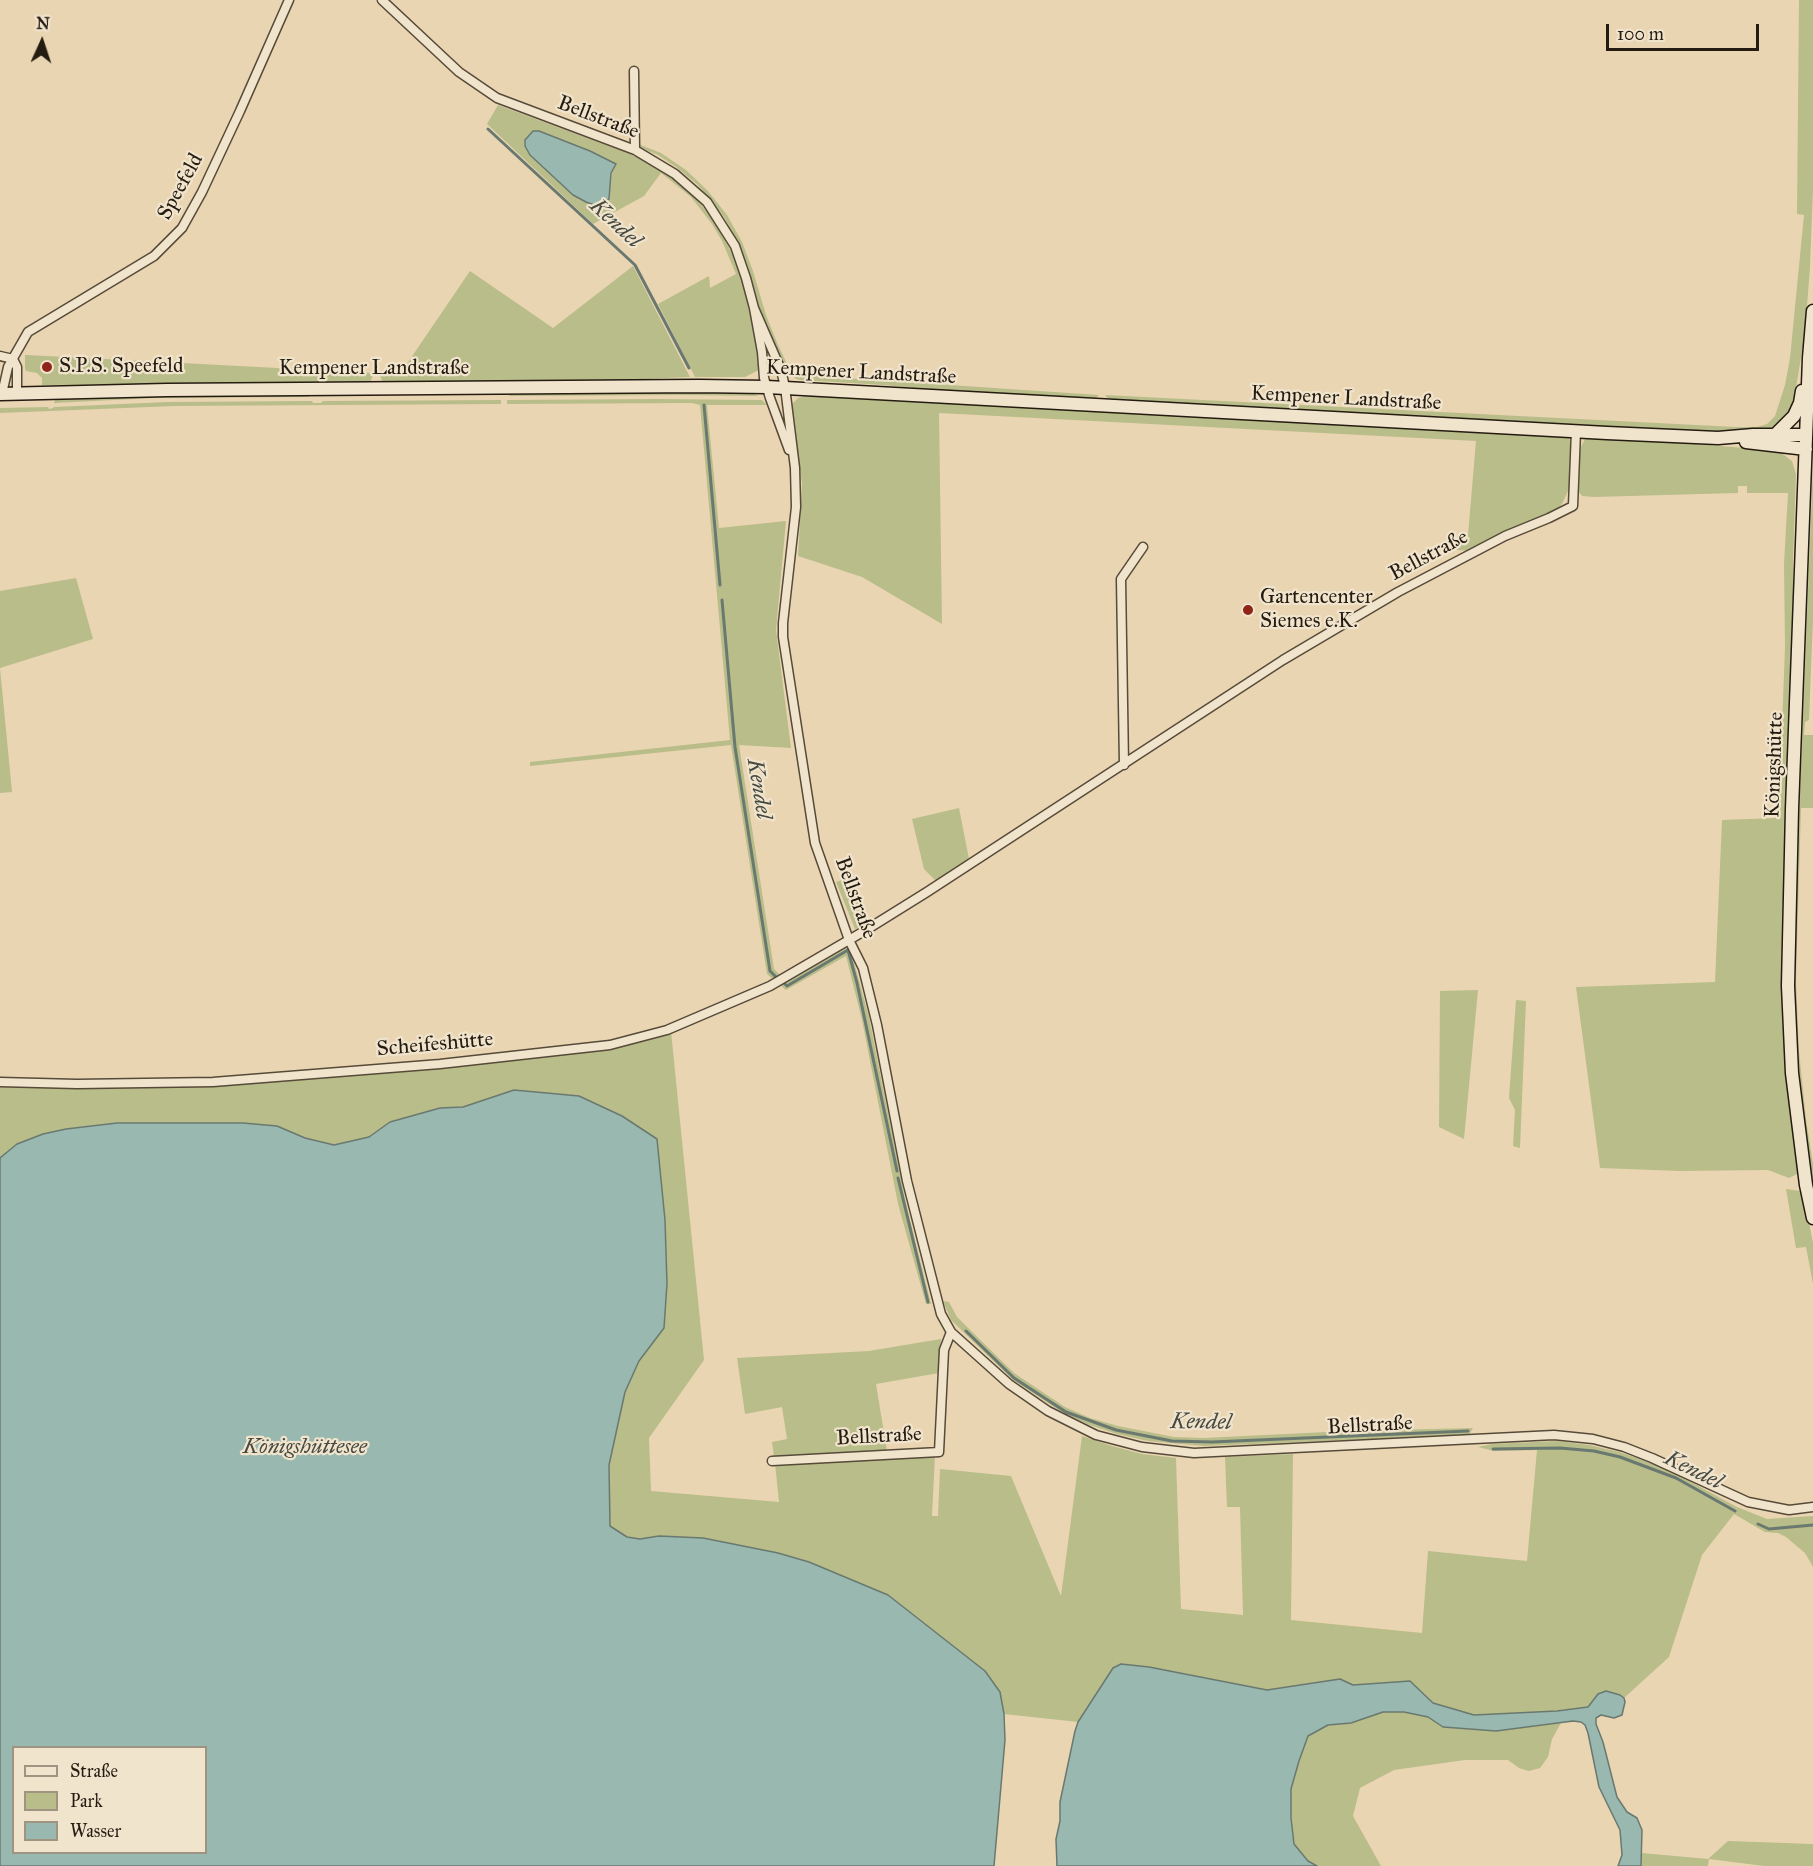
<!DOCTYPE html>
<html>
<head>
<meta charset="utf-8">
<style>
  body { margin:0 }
  #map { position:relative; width:1813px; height:1866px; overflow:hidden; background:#ead5b2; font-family:"IM FELL Great Primer",serif }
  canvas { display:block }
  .legend { position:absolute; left:12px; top:1746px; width:195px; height:108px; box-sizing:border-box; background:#f1e4cd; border:2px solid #9f9482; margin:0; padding:8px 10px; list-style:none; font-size:18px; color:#241b11 }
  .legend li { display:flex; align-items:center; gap:12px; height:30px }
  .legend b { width:30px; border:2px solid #9f9482 }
  .north { position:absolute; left:12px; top:12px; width:60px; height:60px; -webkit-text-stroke:4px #f1e4cd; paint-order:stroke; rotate:3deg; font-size:16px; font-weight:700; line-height:24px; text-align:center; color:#241b11 }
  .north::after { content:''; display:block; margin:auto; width:21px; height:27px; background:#241b11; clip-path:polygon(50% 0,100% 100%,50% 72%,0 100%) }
  .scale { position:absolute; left:1606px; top:24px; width:153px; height:27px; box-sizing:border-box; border:3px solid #241b11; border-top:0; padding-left:8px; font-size:18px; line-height:21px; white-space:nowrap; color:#241b11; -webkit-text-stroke:4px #f1e4cd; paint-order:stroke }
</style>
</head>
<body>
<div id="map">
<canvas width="1813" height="1866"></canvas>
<ul class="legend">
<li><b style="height:8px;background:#f1e4cd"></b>Straße</li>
<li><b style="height:16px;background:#b9bd8a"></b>Park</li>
<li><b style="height:16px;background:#98b8b0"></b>Wasser</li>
</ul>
<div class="north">N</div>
<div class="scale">100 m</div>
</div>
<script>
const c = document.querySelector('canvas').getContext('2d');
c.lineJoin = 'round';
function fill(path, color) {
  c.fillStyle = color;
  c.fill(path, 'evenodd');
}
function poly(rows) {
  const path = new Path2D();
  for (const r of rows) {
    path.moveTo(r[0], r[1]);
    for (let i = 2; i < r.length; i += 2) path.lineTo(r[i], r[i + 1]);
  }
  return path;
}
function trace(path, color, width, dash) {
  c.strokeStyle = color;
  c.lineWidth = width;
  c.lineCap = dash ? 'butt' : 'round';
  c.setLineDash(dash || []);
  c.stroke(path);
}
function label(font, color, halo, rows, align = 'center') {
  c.font = font + ' "IM FELL Great Primer",serif';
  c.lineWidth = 4.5;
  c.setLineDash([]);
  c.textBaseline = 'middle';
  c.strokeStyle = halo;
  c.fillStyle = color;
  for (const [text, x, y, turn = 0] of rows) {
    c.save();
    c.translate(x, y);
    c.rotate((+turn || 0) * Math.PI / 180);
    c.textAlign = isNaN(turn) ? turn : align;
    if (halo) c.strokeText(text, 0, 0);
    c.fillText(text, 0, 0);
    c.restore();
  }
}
const green = poly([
  [1799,0,1813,0,1813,189,1810,267,1805,333,1795,394,1788,415,1772,429,1739,433,1110,401,1105,395,1736,427,1757,427,1767,424,1775,416,1785,385,1790,358,1804,215,1797,214],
  [498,105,630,154,663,170,678,181,693,195,714,220,734,257,740,273,759,350,759,370,745,377,695,377,658,304,709,276,710,288,736,274,722,241,712,224,691,197,661,173,644,196,593,224,487,124],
  [539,131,590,151,612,169,609,199,600,204,532,132],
  [636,143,661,153,686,170,708,191,727,215,742,242,753,271,766,315,778,345,787,364,800,375,1099,395,1094,400,956,392,883,385,801,380,796,379,785,368,772,343,760,309,748,267,738,243,724,217,698,185,676,167,658,155,636,146],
  [633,266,690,377,595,381,383,383,379,373,400,374,470,271,553,328],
  [25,355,27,355,374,373,370,383,46,385,42,385,42,378,37,373,26,371,25,368],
  [706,392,753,394,759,396,687,395,509,396,510,393],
  [308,395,309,397,154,398,54,403,55,400,154,396],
  [807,396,1562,435,1569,438,1572,447,1569,489,1562,504,1555,511,1471,551,1442,549,1468,535,1476,441,939,413,942,624,862,577,798,556,802,484,791,405,798,398],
  [658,399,762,400,767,405,707,405,719,528,786,521,776,630,791,748,739,745,774,969,782,977,775,981,767,974,731,745,530,766,530,762,730,740,700,405,692,403,507,404,507,400],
  [501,400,501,404,175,406,0,413,0,408,48,407,49,409,53,408,54,407,168,402,312,401,313,403,321,403,323,401],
  [1593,436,1771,450,1780,452,1792,461,1796,474,1793,561,1793,645,1783,980,1788,1090,1799,1170,1797,1174,1789,1178,1768,1170,1680,1171,1600,1168,1576,987,1715,982,1722,820,1775,818,1778,730,1782,727,1785,647,1784,564,1788,493,1747,493,1747,486,1738,486,1738,493,1594,497,1582,496,1578,491,1576,484,1581,447,1585,439],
  [1813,465,1813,619,1809,720,1805,722,1804,735,1813,735,1813,808,1801,808,1796,980,1799,1051,1806,1119,1813,1164,1813,1178,1811,1177,1803,1118,1798,1066,1795,1027,1794,941],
  [76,578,93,639,0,668,12,792,0,793,0,591],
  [959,808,969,859,936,881,924,869,912,819],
  [854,876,870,924,855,929,836,882],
  [843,948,850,948,869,1017,906,1204,931,1304,926,1304,898,1204,862,1020,846,956,786,990,780,985],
  [1478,990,1464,1139,1439,1127,1440,991],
  [1516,1000,1526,1001,1520,1148,1513,1146,1515,1110,1509,1098],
  [671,1031,704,1360,649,1438,651,1491,779,1502,775,1463,935,1455,932,1516,938,1516,940,1469,1011,1476,1061,1596,1082,1436,1112,1446,1142,1454,1176,1458,1181,1609,1243,1615,1240,1507,1227,1507,1225,1457,1293,1454,1291,1620,1422,1633,1428,1551,1527,1561,1537,1450,1494,1451,1478,1447,1492,1444,1558,1441,1589,1445,1619,1452,1649,1462,1678,1475,1737,1507,1767,1519,1813,1516,1813,1567,1805,1553,1786,1537,1778,1533,1765,1532,1734,1514,1702,1555,1669,1657,1624,1698,1620,1695,1598,1694,1588,1707,1525,1714,1474,1715,1433,1703,1409,1681,1353,1685,1340,1679,1267,1690,1149,1667,1113,1668,1078,1722,1004,1714,1000,1692,985,1671,888,1595,809,1562,778,1553,703,1538,659,1536,640,1539,627,1537,610,1526,609,1465,625,1392,639,1361,664,1328,667,1284,665,1220,463,1107,440,1108,390,1122,369,1137,334,1145,305,1138,277,1126,243,1123,117,1123,66,1129,43,1134,17,1144,0,1158,0,1085,77,1087,443,1067],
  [1786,1189,1800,1191,1804,1196,1813,1243,1813,1284,1806,1247,1796,1248],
  [943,1301,949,1302,957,1317,1014,1373,1065,1407,1090,1418,1118,1426,1174,1437,1203,1438,1347,1431,1473,1428,1469,1435,1204,1446,1148,1441,1117,1434,1087,1424,1060,1411,1012,1379,951,1320],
  [941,1339,939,1373,876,1384,887,1451,774,1457,772,1442,787,1439,782,1407,745,1414,737,1358,869,1351],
  [1383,1712,1404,1712,1428,1717,1443,1727,1496,1731,1561,1723,1552,1739,1548,1757,1540,1768,1529,1771,1519,1768,1508,1760,1465,1760,1394,1770,1360,1788,1353,1816,1381,1866,1317,1866,1308,1861,1294,1844,1291,1818,1291,1789,1299,1761,1308,1736,1328,1725,1351,1723],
  [1728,1841,1813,1844,1813,1866,1764,1866,1709,1859,1708,1866,1641,1866,1642,1853,1708,1859]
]);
const water = poly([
  [533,131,539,131,590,151,616,164,611,173,609,199,597,206,586,202,573,195,530,155,525,146,525,140,533,131],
  [514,1090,579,1096,622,1116,657,1139,665,1220,667,1284,664,1328,639,1361,625,1392,609,1465,610,1526,627,1537,640,1539,659,1536,703,1538,778,1553,809,1562,888,1595,985,1671,1000,1692,1004,1714,1005,1740,994,1866,0,1866,0,1158,17,1144,43,1134,66,1129,117,1123,243,1123,277,1126,305,1138,334,1145,369,1137,390,1122,440,1108,463,1107,514,1090],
  [14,1748,206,1748,206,1852,14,1852,14,1748],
  [1121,1664,1149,1667,1267,1690,1340,1679,1353,1685,1410,1681,1433,1703,1474,1715,1557,1711,1588,1707,1598,1694,1606,1691,1620,1695,1624,1698,1625,1702,1622,1715,1614,1718,1601,1715,1596,1718,1596,1724,1603,1742,1617,1797,1627,1812,1637,1818,1642,1830,1641,1866,1618,1866,1622,1855,1620,1830,1599,1787,1588,1733,1585,1725,1581,1722,1573,1721,1496,1731,1443,1727,1428,1717,1404,1712,1383,1712,1351,1723,1328,1725,1308,1736,1299,1761,1291,1789,1291,1818,1294,1844,1308,1861,1317,1866,1057,1866,1056,1839,1060,1821,1060,1802,1075,1731,1078,1722,1113,1668,1121,1664]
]);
const stream = poly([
  [488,129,635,265,689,368],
  [704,405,720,585],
  [722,600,735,747,770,971,777,978],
  [784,983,787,986,848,950,857,983,897,1171],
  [898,1178,928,1302],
  [966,1331,1014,1378,1066,1412,1116,1430,1172,1441,1212,1442,1468,1431],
  [1493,1449,1560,1448,1594,1451,1620,1457,1676,1478,1735,1511],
  [1758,1524,1769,1529,1813,1525]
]);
const street = poly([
  [382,0,459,72,497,98,635,150,675,174,707,202,735,246,746,278,754,308,762,352,764,378,770,398,789,450],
  [634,71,635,150],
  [754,308,781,370,785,387,795,468,796,507,783,623,783,637,815,843,849,940,863,968,877,1025,907,1181,941,1314,951,1332,1009,1384,1048,1411,1096,1435,1142,1447,1194,1453,1554,1435,1593,1439,1624,1447,1652,1458,1748,1502,1789,1510,1813,1507],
  [0,356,13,359],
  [13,359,17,367,17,394],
  [2,394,8,367,28,332,154,256,182,228,202,192,240,111,289,0],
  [1124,765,1121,579,1143,547],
  [0,1082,77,1084,213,1082,440,1064,610,1045,667,1030,770,986,866,930,927,892,1283,660,1398,592,1505,536,1549,518,1573,506,1576,431],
  [772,1461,939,1452,944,1350,951,1332]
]);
const secondary = poly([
  [1813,311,1809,358,1792,809,1788,986,1792,1073,1806,1185,1813,1218],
  [0,394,167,390,699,386,767,387,1607,433,1718,438,1753,435,1806,435],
  [1775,435,1794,416,1800,403,1802,391],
  [1746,442,1806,449]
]);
const markers = [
  [47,367,6,"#8f2418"],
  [1248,610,6,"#8f2418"]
];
const streetNames = [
  ["Bellstraße",598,118,21],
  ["Speefeld",181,187,-61],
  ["Kempener Landstraße",374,369],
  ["Kempener Landstraße",861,373,3],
  ["Kempener Landstraße",1346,399,3],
  ["Bellstraße",1429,556,-28],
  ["Königshütte",1775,765,-88],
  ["Bellstraße",855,898,70],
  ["Scheifeshütte",435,1045,-5],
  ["Bellstraße",1370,1426,-3],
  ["Bellstraße",879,1437,-3]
];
const poiNames = [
  ["S.P.S. Speefeld",59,367],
  ["Gartencenter",1260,598],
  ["Siemes e.K.",1260,622]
];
const waterNames = [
  ["Kendel",615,224,43],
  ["Kendel",758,789,81],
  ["Kendel",1201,1423,1],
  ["Königshüttesee",305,1448],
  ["Kendel",1693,1471,26]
];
fill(green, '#b9bd8a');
fill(water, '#98b8b0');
trace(water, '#6a7970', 1.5);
trace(stream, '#6a7970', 3);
trace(street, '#564a39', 11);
trace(secondary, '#241b11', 15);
trace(street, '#f1e4cd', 8);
trace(secondary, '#f1e4cd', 12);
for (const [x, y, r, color] of markers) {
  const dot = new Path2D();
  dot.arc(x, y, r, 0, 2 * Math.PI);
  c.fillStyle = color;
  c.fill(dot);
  trace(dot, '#f1e4cd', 2);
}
label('21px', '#241b11', '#f1e4cd', streetNames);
label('21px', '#241b11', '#f1e4cd', poiNames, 'left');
label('italic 22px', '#474a41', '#f1e4cd', waterNames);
</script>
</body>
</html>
